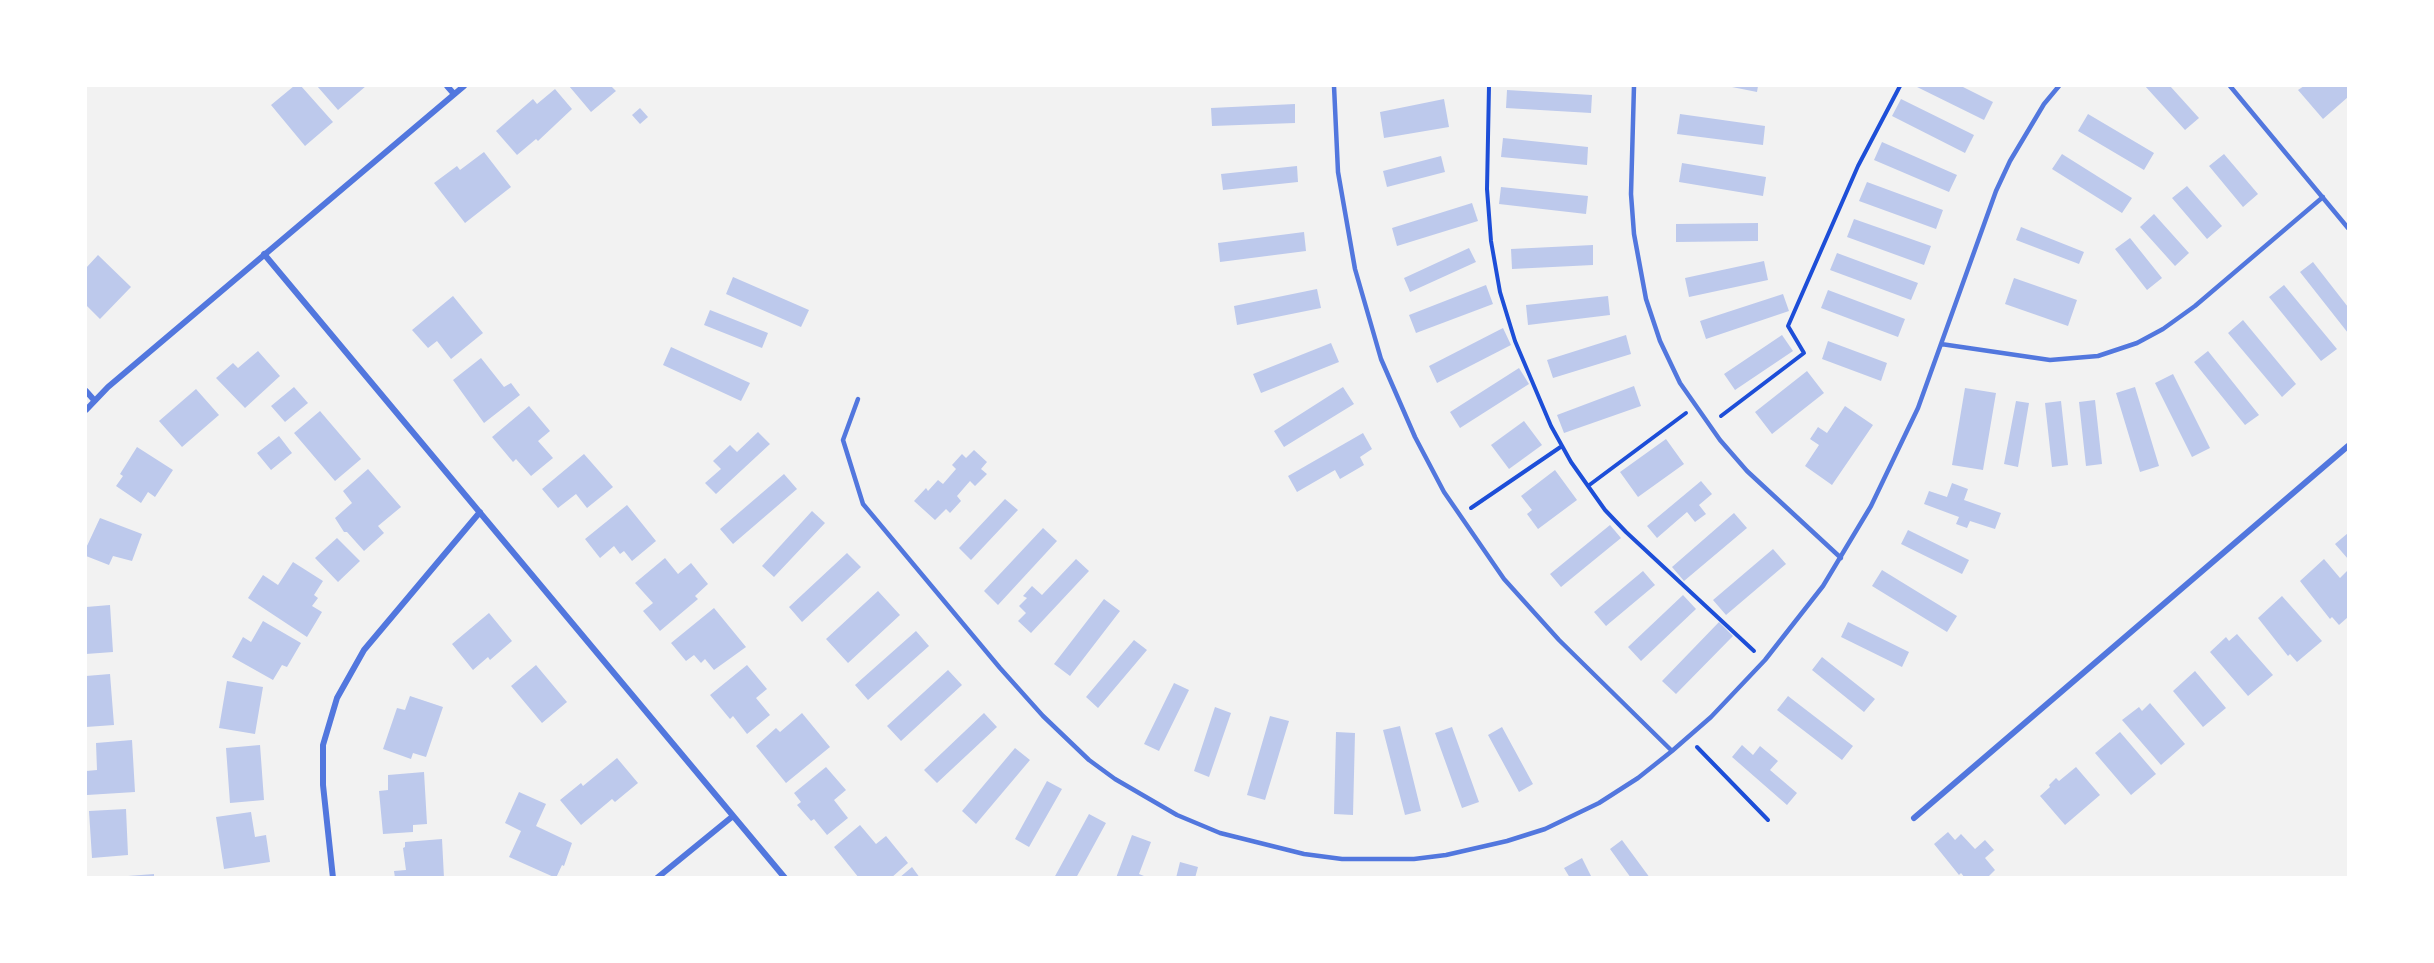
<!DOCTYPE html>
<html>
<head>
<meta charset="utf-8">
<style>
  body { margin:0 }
  #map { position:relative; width:2434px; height:963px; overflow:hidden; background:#f2f2f2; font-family:"Source Sans 3",sans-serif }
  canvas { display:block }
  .frame { position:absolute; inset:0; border:87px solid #fff; pointer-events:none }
</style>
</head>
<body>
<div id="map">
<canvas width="2434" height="963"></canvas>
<div class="frame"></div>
</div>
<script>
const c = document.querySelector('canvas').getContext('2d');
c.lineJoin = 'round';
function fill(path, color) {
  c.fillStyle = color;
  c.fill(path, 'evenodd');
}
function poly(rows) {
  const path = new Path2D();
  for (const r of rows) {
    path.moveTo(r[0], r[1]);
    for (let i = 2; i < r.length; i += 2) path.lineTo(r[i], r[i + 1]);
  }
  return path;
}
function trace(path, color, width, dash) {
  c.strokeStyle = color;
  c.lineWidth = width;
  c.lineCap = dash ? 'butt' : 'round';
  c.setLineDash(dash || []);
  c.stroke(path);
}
const building = poly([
  [294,86,301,86,333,122,305,146,271,105],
  [317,86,366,86,338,110],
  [569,86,611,86,616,91,591,112],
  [1727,86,1758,86,1757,92],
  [1915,86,1961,86,1993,102,1984,120],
  [2145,86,2170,86,2199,118,2185,130],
  [2304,86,2348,86,2348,97,2323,119,2298,90],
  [555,89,572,109,538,141,536,139,517,155,496,131,533,99,537,104],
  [1507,90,1592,95,1591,113,1506,108],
  [1444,99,1449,127,1384,138,1380,112],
  [1901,99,1974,135,1965,153,1892,116],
  [1295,104,1295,123,1212,126,1211,108],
  [640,108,648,117,640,124,632,115],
  [1680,114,1765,126,1763,145,1677,134],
  [2088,114,2154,153,2144,170,2078,131],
  [1503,138,1588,147,1587,165,1501,157],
  [1882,142,1957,175,1949,192,1874,160],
  [484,152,511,187,465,223,434,183,457,166,460,170],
  [2062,154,2132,198,2122,213,2052,169],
  [2224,154,2258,194,2243,207,2209,166],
  [1441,156,1445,172,1387,187,1383,171],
  [1682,163,1766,177,1763,196,1679,182],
  [1297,166,1298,182,1223,190,1221,174],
  [1867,182,1943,210,1936,229,1859,201],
  [2187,186,2222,226,2207,239,2172,198],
  [1501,187,1588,196,1586,214,1499,204],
  [1472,203,1478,221,1397,246,1392,228],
  [2154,214,2189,253,2175,266,2140,227],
  [1854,219,1931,246,1924,265,1847,237],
  [1758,223,1758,241,1676,242,1676,224],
  [2021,227,2084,252,2079,264,2016,240],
  [1304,232,1306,251,1220,262,1218,243],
  [2130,238,2162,278,2147,290,2115,249],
  [1593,245,1593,265,1512,269,1511,249],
  [1469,248,1476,262,1410,292,1404,278],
  [1837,253,1918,283,1911,300,1830,270],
  [98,255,131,287,100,319,86,305,86,268],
  [1764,261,1768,280,1689,297,1685,278],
  [2313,262,2348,307,2348,333,2300,272],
  [733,277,809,310,801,327,726,294],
  [2014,278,2077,300,2068,326,2005,304],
  [1486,285,1493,304,1416,333,1409,315],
  [2284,285,2337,349,2321,361,2269,297],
  [1317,289,1321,308,1237,325,1234,306],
  [1828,290,1905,319,1898,337,1821,308],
  [1783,294,1789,311,1706,339,1700,321],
  [453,296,483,333,451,359,437,341,428,348,412,330],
  [1608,296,1610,315,1528,325,1526,305],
  [710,310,768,333,762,348,704,325],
  [2243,320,2296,384,2282,397,2228,333],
  [1503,328,1511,345,1437,383,1429,366],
  [1626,335,1631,354,1553,378,1547,360],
  [1782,335,1793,351,1735,390,1724,374],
  [1828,341,1887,363,1881,381,1822,359],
  [1331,343,1339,362,1261,393,1253,374],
  [671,347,750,383,741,401,663,365],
  [258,351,280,376,245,408,216,378,233,363,238,368],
  [2208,351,2259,415,2245,425,2194,362],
  [481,358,504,387,511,383,520,395,484,423,453,380],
  [1519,368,1529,384,1460,428,1450,412],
  [1807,371,1824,393,1772,434,1755,412],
  [2173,374,2210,448,2192,457,2155,383],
  [1634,386,1641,406,1564,433,1557,415],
  [294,387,308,403,285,422,271,406],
  [1343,387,1354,404,1284,447,1274,431],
  [2135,387,2159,466,2140,472,2116,393],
  [1965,388,1996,393,1983,470,1952,465],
  [196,389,219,415,182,447,159,421],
  [2095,400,2102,464,2086,466,2079,402],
  [2016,401,2029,403,2018,467,2004,464],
  [2061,401,2068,465,2052,467,2045,403],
  [529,406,550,431,538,441,553,458,531,476,516,459,513,462,492,437],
  [1845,406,1873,425,1832,485,1805,466,1819,445,1810,439,1818,427,1827,433],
  [320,411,361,459,335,481,294,433],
  [1524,421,1542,445,1509,469,1491,445],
  [758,432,770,444,716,494,705,483,721,469,713,461,730,445,737,452],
  [1363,433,1372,449,1360,457,1364,465,1340,479,1335,470,1297,492,1288,476],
  [279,436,292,453,271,470,257,453],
  [1666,439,1684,464,1638,497,1620,472],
  [137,447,173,470,155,497,148,492,141,503,116,486,123,476,120,474],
  [974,450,987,462,981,469,987,474,975,486,970,481,957,496,961,501,950,513,946,509,935,520,914,501,926,488,928,491,938,480,943,484,956,469,952,465,962,454,966,458],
  [584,454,613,487,587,508,576,494,558,508,542,489],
  [368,469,401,507,378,526,384,533,364,551,347,532,344,532,335,518,352,503,343,491],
  [1555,470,1577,500,1538,529,1527,514,1532,510,1521,496],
  [784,474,797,489,733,544,720,529],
  [1701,481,1712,494,1699,505,1706,514,1695,522,1687,512,1657,538,1647,526],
  [1952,483,1968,489,1964,500,2001,513,1995,529,1970,521,1967,528,1956,524,1959,517,1924,504,1929,491,1947,497],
  [1005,499,1018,510,971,560,959,548],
  [627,505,656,541,632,561,624,551,620,554,614,546,600,558,585,539],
  [812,511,825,523,774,577,762,566],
  [1734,513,1747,528,1684,581,1672,567],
  [100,518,142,534,132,561,113,556,109,565,86,556,86,548],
  [1610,525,1621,538,1561,587,1550,574],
  [1043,528,1057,541,998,605,984,591],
  [1908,530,1969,560,1962,574,1901,544],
  [2348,533,2348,559,2335,544],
  [337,538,360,561,338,582,315,558],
  [1773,549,1786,564,1726,615,1713,600],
  [847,553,861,567,802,622,789,607],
  [665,558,678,574,691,563,708,584,695,596,698,599,660,631,643,611,653,603,635,583],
  [1076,559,1089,571,1031,633,1018,621,1026,613,1019,606,1027,598,1023,596,1032,586,1042,595],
  [2324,559,2340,578,2348,570,2348,617,2339,625,2332,617,2330,619,2300,581],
  [293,562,323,581,314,595,318,598,312,606,322,612,307,637,248,598,263,575,278,585],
  [1882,570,1957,616,1947,632,1872,586],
  [1643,571,1655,585,1606,626,1594,612],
  [878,591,900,615,848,663,826,639],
  [1683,595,1696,609,1641,661,1628,647],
  [2282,596,2322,641,2297,662,2290,654,2288,656,2258,618],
  [1104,599,1120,611,1070,676,1054,664],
  [110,605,113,652,86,654,86,607],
  [714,608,746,647,714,670,705,659,701,663,694,655,686,661,671,643],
  [489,613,512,641,490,660,488,657,473,670,452,644],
  [263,621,301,643,287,667,282,665,273,680,232,657,243,637,251,642],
  [1719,622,1733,636,1676,694,1662,681],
  [1848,622,1909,652,1902,667,1841,637],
  [916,631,929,646,868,700,855,685],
  [2237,634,2273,675,2248,696,2210,652,2226,637,2229,641],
  [1134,640,1147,650,1098,708,1086,697],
  [1822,657,1875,699,1864,712,1812,670],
  [536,665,567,702,542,723,511,686],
  [747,665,767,689,756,698,770,715,747,734,733,716,730,719,710,695],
  [948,670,962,685,901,741,887,726],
  [2195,671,2226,708,2203,727,2173,691],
  [110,674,114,725,86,727,86,676],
  [227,681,263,687,255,734,219,728],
  [1174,683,1189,690,1159,751,1144,744],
  [410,696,443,707,426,757,413,753,411,759,383,749,397,708,405,710],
  [1788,696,1853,746,1842,760,1777,710],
  [2150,703,2185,744,2161,765,2122,720,2139,707,2142,711],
  [1215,707,1231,713,1209,777,1194,771],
  [802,713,830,747,786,783,756,746,776,728,780,732],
  [984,713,997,727,937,783,924,770],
  [1270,716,1289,721,1265,800,1247,795],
  [1400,726,1421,811,1405,815,1383,730],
  [1452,727,1479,802,1462,808,1435,733],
  [1502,727,1533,784,1519,792,1488,735],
  [1336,732,1355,733,1353,815,1334,814],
  [2120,732,2156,774,2131,795,2095,753],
  [132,740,135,792,87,795,86,771,97,770,96,743],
  [260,745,264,800,230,803,226,748],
  [1742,745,1753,755,1760,746,1778,761,1770,770,1797,793,1787,805,1732,757],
  [1015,748,1030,760,976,824,962,811],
  [617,758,638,783,615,802,612,799,581,825,560,800,581,783,583,786],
  [826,767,846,790,834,800,848,818,827,835,814,819,811,821,797,805,801,802,794,793],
  [2076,767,2100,795,2065,825,2040,796,2050,787,2049,785,2056,778,2059,781],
  [424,772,427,824,413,825,413,832,383,834,379,791,388,790,388,775],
  [1047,781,1062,789,1029,847,1015,839],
  [519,792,546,804,536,826,572,843,564,866,562,865,556,878,509,857,521,831,505,823],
  [126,809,128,855,92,858,89,811],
  [251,812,255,837,266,835,270,862,224,869,216,817],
  [1089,814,1106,823,1076,878,1054,878],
  [860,825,876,844,886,836,908,863,891,878,859,878,834,847],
  [1948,832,1955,840,1961,834,1975,849,1985,840,1994,850,1985,858,1995,870,1987,878,1965,878,1961,873,1959,875,1934,844],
  [1132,835,1151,842,1139,874,1149,878,1116,878],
  [442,839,444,878,395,878,394,871,406,870,403,848,405,847,405,842],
  [1622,840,1650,878,1631,878,1610,849],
  [1582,858,1592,878,1570,878,1564,868],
  [1180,862,1198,867,1195,878,1176,878],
  [912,867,920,878,899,878],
  [154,874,154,878,128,878,128,876]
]);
const path = poly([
  [1489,86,1487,189,1491,241,1500,292,1515,341,1551,426,1571,462,1605,510,1626,532,1754,651],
  [1721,416,1804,353,1788,326,1858,166,1900,86],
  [1588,486,1686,413],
  [1471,508,1562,446],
  [1697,747,1768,820]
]);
const service = poly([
  [1334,86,1338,172,1355,269,1381,359,1415,437,1444,492,1504,579,1559,640,1672,751],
  [1634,86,1631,194,1634,234,1646,299,1660,341,1680,383,1720,440,1747,471,1841,558],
  [2230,86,2348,228],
  [1941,344,2050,360,2098,356,2137,343,2163,329,2195,306,2323,197],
  [858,399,843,440,863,504,1000,668,1043,716,1089,760,1115,779,1177,815,1220,833,1304,854,1342,859,1414,859,1446,855,1507,841,1545,829,1599,803,1638,778,1672,751,1711,717,1765,660,1823,586,1871,506,1918,408,1996,191,2010,161,2044,104,2059,86]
]);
const minor = poly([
  [447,86,454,94],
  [264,254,785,878],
  [86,391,94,400],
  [86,410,108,387,464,86],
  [1914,818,2348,446],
  [333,878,323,785,323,745,337,698,364,650,480,512],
  [657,878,733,816]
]);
fill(building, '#bdc9ec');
trace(path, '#1d4ed8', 4);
trace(service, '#5277de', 4.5);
trace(minor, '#5277de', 6);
</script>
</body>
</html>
